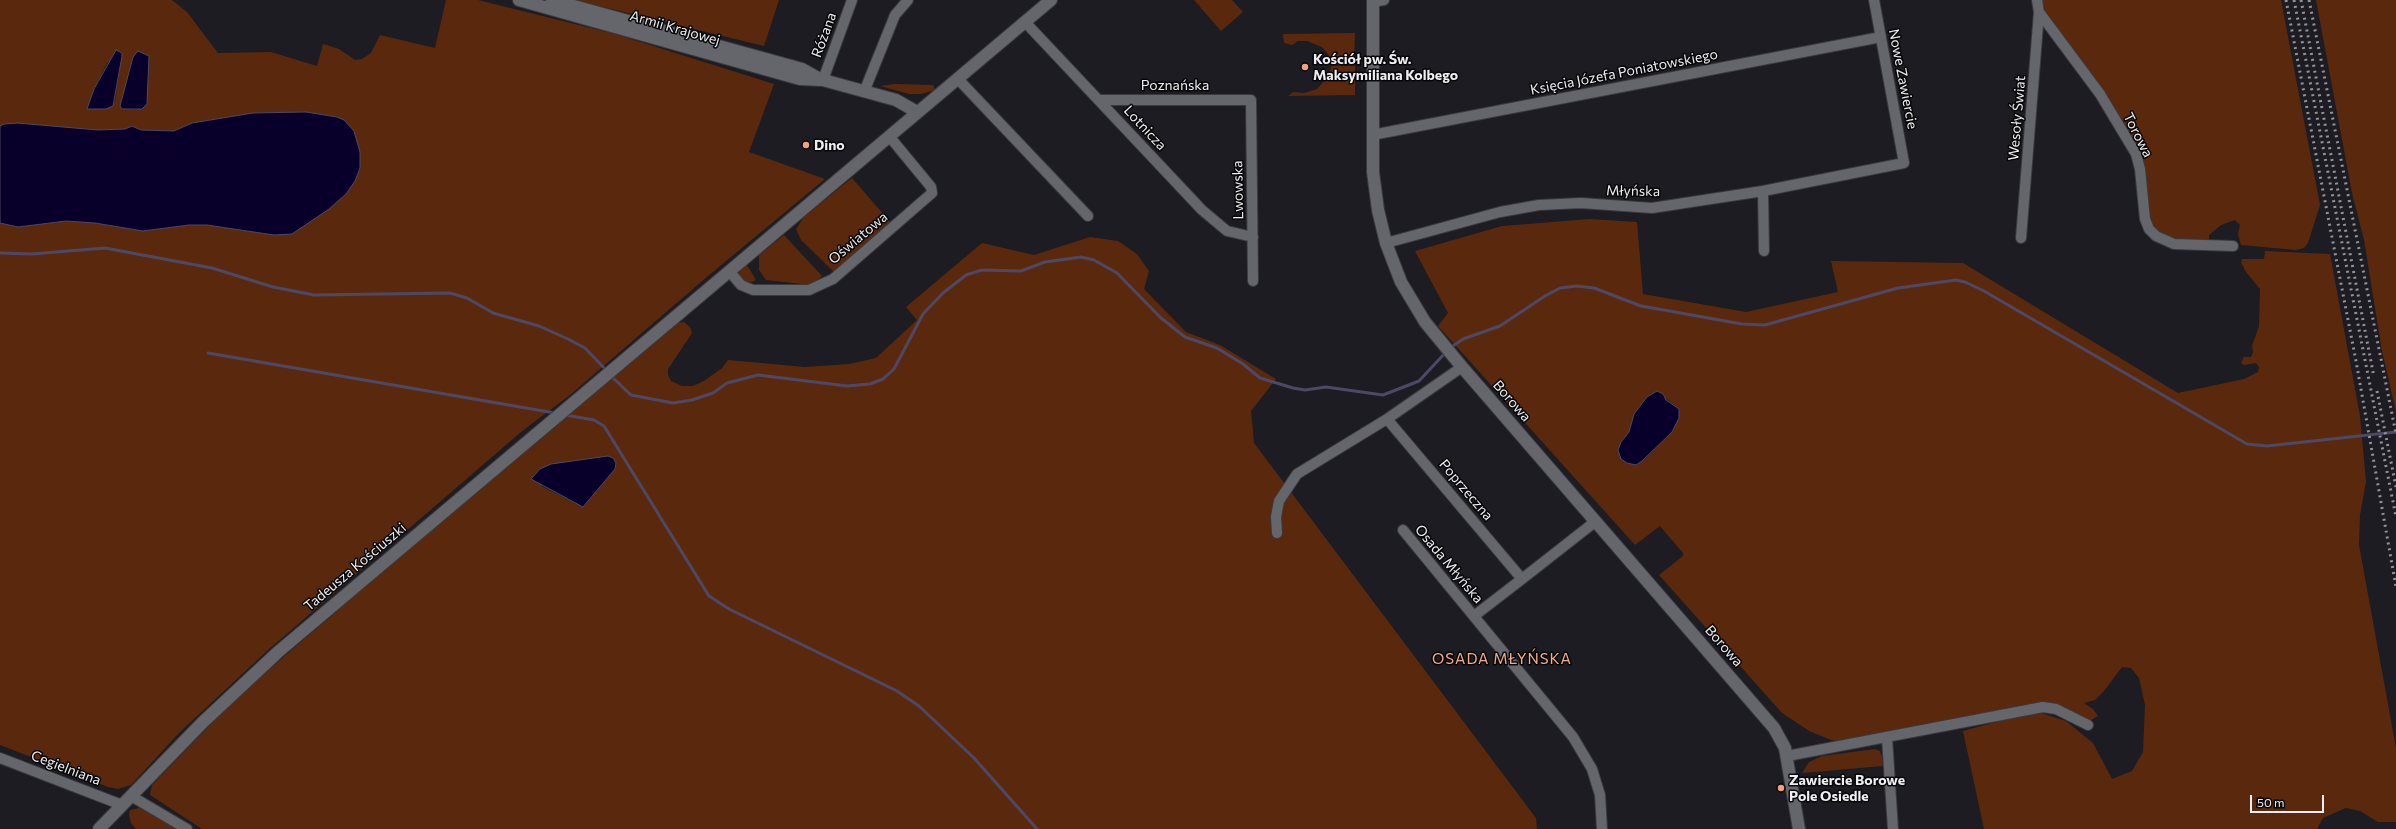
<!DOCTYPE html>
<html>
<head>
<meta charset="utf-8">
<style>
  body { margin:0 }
  #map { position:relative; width:2396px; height:829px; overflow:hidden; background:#1c1c22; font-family:Commissioner,sans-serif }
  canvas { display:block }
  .scale { position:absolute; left:2250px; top:795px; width:74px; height:18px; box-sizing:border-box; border:2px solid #efeff3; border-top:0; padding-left:5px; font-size:12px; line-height:14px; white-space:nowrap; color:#efeff3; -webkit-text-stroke:3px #070709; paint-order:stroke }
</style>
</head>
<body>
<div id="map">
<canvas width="2396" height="829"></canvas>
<div class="scale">50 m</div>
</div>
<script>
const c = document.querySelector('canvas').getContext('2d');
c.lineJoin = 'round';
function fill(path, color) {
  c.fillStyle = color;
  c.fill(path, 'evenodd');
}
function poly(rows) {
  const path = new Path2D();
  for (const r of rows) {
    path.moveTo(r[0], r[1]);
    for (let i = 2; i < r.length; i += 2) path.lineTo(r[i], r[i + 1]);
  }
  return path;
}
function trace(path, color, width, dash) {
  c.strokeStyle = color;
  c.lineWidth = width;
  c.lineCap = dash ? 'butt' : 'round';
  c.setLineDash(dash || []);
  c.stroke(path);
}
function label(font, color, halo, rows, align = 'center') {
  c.font = font + ' Commissioner,sans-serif';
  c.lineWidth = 3;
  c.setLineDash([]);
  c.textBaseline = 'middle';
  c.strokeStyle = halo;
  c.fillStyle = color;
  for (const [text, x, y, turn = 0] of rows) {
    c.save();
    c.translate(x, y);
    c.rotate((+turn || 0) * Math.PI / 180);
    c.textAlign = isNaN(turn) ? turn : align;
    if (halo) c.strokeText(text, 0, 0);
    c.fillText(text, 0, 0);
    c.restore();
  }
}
const green = poly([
  [0,0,172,0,187,12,218,53,271,52,317,66,323,44,339,49,355,60,362,59,371,53,380,35,435,48,446,0,478,0,615,34,774,84,749,152,825,179,708,276,570,395,521,432,268,650,179,733,131,785,118,789,108,787,0,745,0,223,18,227,66,221,95,223,143,231,189,225,207,225,274,235,346,194,355,181,360,168,337,117,306,112,253,113,192,123,174,131,141,130,132,126,125,129,98,130,17,123,0,126],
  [122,53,115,102,106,109,98,108,94,89,107,63],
  [147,86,147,104,136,110,122,109,120,106,124,92],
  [575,0,779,0,764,46],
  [1194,0,1232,0,1243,12,1221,31],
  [2042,0,2281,0,2320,205,2308,243,2304,248,2296,250,2241,245,2238,234,2240,225,2235,220,2221,225,2209,235,2209,242,2169,239,2158,231,2149,218,2139,149,2108,97,2047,17],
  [2316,0,2396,0,2396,412,2382,351,2364,240,2352,193],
  [1355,33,1354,60,1333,60,1322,47,1307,41,1298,41,1292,45,1284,43,1283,34],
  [1332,66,1355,66,1355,95,1288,96,1293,92,1304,93,1317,89,1326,79],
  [895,84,933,85,935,90,921,94,909,94,880,86],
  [852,178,891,223,834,272,801,240,796,229,804,217],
  [1590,219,1637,222,1643,294,1746,312,1838,292,1831,261,1963,263,2178,393,2244,379,2258,372,2259,367,2256,363,2244,365,2241,363,2244,357,2251,357,2253,352,2252,346,2259,326,2260,289,2246,272,2241,262,2242,259,2264,259,2265,251,2330,254,2360,416,2366,482,2360,515,2359,545,2396,748,2396,822,2378,822,2360,811,2346,808,2323,818,2317,829,1984,829,1963,731,2014,717,2041,713,2066,721,2093,743,2112,779,2132,771,2143,752,2145,705,2139,678,2131,668,2122,667,2104,691,2095,700,2084,703,2093,709,2098,716,2088,722,2051,704,1842,742,1831,740,1809,731,1782,713,1659,575,1683,556,1683,553,1660,526,1635,545,1438,326,1448,313,1415,251,1502,226],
  [1657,391,1679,409,1672,432,1642,461,1636,464,1621,442,1629,432,1634,414,1647,397],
  [784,235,822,276,817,281,811,285,766,280,759,270,759,255],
  [1090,237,1118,241,1137,254,1149,271,1144,289,1186,332,1220,345,1276,379,1251,411,1254,443,1536,818,1537,829,202,829,150,795,152,785,238,696,512,461,677,323,684,322,690,327,692,333,668,369,668,375,671,381,682,386,693,386,704,381,722,368,728,360,805,367,849,364,876,358,917,320,906,307,982,243,1034,255],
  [616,463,615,469,583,507,541,486],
  [747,265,756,280,752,282,743,281,737,274],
  [1875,749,1880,751,1882,757,1883,766,1802,773,1809,762,1822,756],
  [139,808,148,811,178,829,136,829,131,823,129,815,130,810]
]);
const water = poly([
  [116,50,122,53,122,56,113,106,106,109,87,109,94,89,116,50],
  [138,51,149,56,147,104,142,109,122,109,120,106,133,57,138,51],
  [306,112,337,117,344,120,354,131,360,152,360,168,355,181,346,194,329,209,292,234,274,235,207,225,189,225,143,231,95,223,66,221,18,227,0,223,0,126,4,124,17,123,98,130,125,129,132,126,141,130,174,131,192,123,253,113,306,112],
  [1657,391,1663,394,1666,400,1679,409,1679,418,1672,432,1642,461,1636,465,1627,463,1621,459,1618,450,1621,442,1629,432,1634,414,1647,397,1657,391],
  [608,456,613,458,616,463,615,469,583,507,531,479,540,469,551,464,608,456]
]);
const stream = poly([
  [0,253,32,254,105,248,212,268,273,287,314,295,450,293,467,298,493,313,539,326,568,339,585,348,607,371],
  [1450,348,1463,339,1500,326,1545,296,1560,288,1577,286,1594,288,1641,306,1742,324,1765,325,1898,288,1956,280,1965,282,1984,291,2247,444,2267,446,2396,432],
  [208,353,555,413],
  [610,375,631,395,673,403,692,400,713,393,727,383,758,375,847,386,870,384,883,379,894,369,923,314,943,293,966,275,982,270,1021,271,1045,262,1081,257,1094,260,1117,273,1161,318,1185,337,1217,348,1243,364,1260,378,1293,388,1305,390,1326,387,1383,395,1419,381,1446,352],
  [565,415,594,420,604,426,709,596,729,609,897,691,919,706,974,758,1037,829]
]);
const street = poly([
  [1373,2,1384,0],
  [2039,12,2100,94,2136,154,2140,169,2145,219,2149,229,2156,236,2174,244,2233,246],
  [1025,22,1202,210,1227,231,1253,237],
  [958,79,1088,216],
  [823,80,852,0],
  [864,92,895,15,908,0],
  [1100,100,1251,100,1253,281],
  [1372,135,1881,37],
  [1763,191,1764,251],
  [2021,238,2039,12,2037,0],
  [1386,243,1500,212,1539,205,1581,203,1652,208,1763,191,1904,163,1874,0],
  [730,272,741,285,753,290,809,290,833,279,932,193,931,187,889,136],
  [1387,419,1522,579,1596,521],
  [1403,530,1573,737,1592,769,1600,795,1602,829],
  [1277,533,1276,517,1279,501,1297,474,1387,419,1462,367],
  [1474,616,1522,579],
  [1887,738,1893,829],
  [1787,756,2043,707,2056,709,2088,725],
  [0,758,122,805],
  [131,796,187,829]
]);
const secondary = poly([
  [519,0,800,79,823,80,896,100,917,112],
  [552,0,802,69,818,78],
  [1373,0,1373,172,1378,210,1386,243,1401,282,1425,322,1462,367,1774,728,1785,748,1799,829],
  [99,829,203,722,278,652,1051,0]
]);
const rail = poly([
  [2286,0,2356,361,2396,587],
  [2294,0,2396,517],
  [2301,0,2374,377],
  [2309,0,2396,434],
  [2377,391,2396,487]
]);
const markers = [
  [1305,67,4,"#f1a17b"],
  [806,145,4,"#f1a17b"],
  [1781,788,4,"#f1a17b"]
];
const streetNames = [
  ["Armii Krajowej",675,28,16],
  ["Różana",824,35,-70],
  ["Księcia Józefa Poniatowskiego",1624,72,-11],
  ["Nowe Zawiercie",1903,79,79],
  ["Poznańska",1175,85],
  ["Wesoły Świat",2017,118,-85],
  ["Lotnicza",1145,128,47],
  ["Torowa",2138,135,63],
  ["Lwowska",1238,190,-91],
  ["Młyńska",1633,191,1],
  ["Oświatowa",858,238,-40],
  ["Borowa",1512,401,49],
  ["Poprzeczna",1466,490,50],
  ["Osada Młyńska",1449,564,50],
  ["Tadeusza Kościuszki",355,567,-40],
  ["Borowa",1724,646,49],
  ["Cegielniana",66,768,21]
];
const poiNames = [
  ["Kościół pw. Św.",1313,59],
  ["Maksymiliana Kolbego",1313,75],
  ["Dino",814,145],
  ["Zawiercie Borowe",1789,780],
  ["Pole Osiedle",1789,796]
];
const neighbourhoodNames = [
  ["OSADA MŁYŃSKA",1502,659]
];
fill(green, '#5a290d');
fill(water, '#08002a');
trace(water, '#4d4866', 1);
trace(stream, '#4d4866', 3);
trace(street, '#3a3a3e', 12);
trace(secondary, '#3a3a3e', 14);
trace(street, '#65656c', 10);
trace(secondary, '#65656c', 12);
trace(rail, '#929297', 3, [2, 4]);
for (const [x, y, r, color] of markers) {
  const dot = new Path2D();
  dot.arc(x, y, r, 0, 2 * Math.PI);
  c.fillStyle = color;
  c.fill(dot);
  trace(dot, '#070709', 1.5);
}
label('14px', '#efeff3', '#070709', streetNames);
label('bold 14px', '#efeff3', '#070709', poiNames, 'left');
c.letterSpacing = '1px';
label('15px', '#f7ad89', '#070709', neighbourhoodNames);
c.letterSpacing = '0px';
</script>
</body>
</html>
